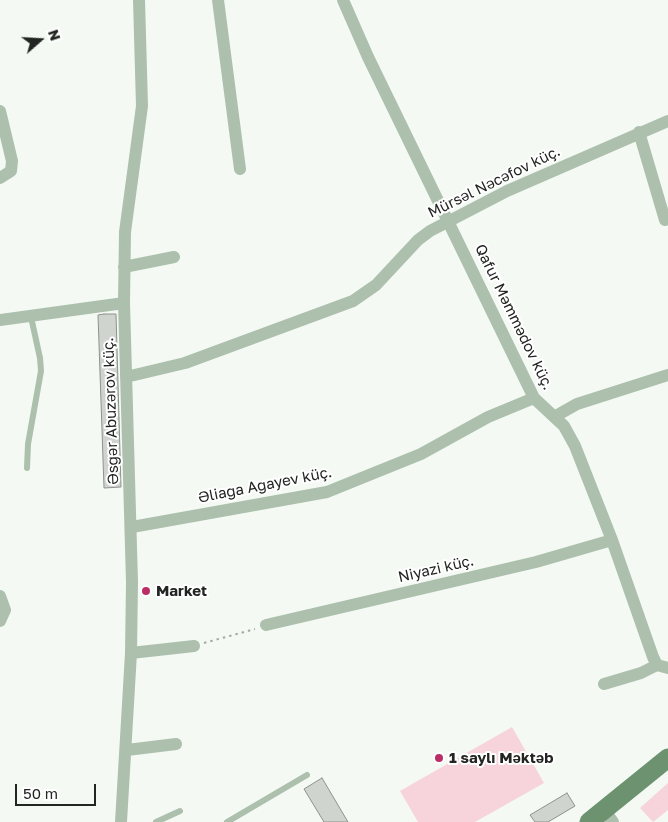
<!DOCTYPE html>
<html>
<head>
<meta charset="utf-8">
<style>
  body { margin:0 }
  #map { position:relative; width:668px; height:822px; overflow:hidden; background:#f4f9f4; font-family:"Golos Text",sans-serif }
  canvas { display:block }
  .north { position:absolute; left:15px; top:15px; width:50px; height:50px; -webkit-text-stroke:4px #fff; paint-order:stroke; rotate:71deg; font-size:14px; font-weight:700; line-height:20px; text-align:center; color:#232523 }
  .north::after { content:''; display:block; margin:auto; width:18px; height:22px; background:#232523; clip-path:polygon(50% 0,100% 100%,50% 72%,0 100%) }
  .scale { position:absolute; left:15px; top:784px; width:81px; height:22px; box-sizing:border-box; border:2px solid #232523; border-top:0; padding-left:6px; font-size:15px; line-height:18px; white-space:nowrap; color:#232523; -webkit-text-stroke:4px #fff; paint-order:stroke }
</style>
</head>
<body>
<div id="map">
<canvas width="668" height="822"></canvas>
<div class="north">N</div>
<div class="scale">50 m</div>
</div>
<script>
const c = document.querySelector('canvas').getContext('2d');
c.lineJoin = 'round';
function fill(path, color) {
  c.fillStyle = color;
  c.fill(path, 'evenodd');
}
function poly(rows) {
  const path = new Path2D();
  for (const r of rows) {
    path.moveTo(r[0], r[1]);
    for (let i = 2; i < r.length; i += 2) path.lineTo(r[i], r[i + 1]);
  }
  return path;
}
function trace(path, color, width, dash) {
  c.strokeStyle = color;
  c.lineWidth = width;
  c.lineCap = dash ? 'butt' : 'round';
  c.setLineDash(dash || []);
  c.stroke(path);
}
function label(font, color, halo, rows, align = 'center') {
  c.font = font + ' "Golos Text",sans-serif';
  c.lineWidth = 4;
  c.setLineDash([]);
  c.textBaseline = 'middle';
  c.strokeStyle = halo;
  c.fillStyle = color;
  for (const [text, x, y, turn = 0] of rows) {
    c.save();
    c.translate(x, y);
    c.rotate((+turn || 0) * Math.PI / 180);
    c.textAlign = isNaN(turn) ? turn : align;
    if (halo) c.strokeText(text, 0, 0);
    c.fillText(text, 0, 0);
    c.restore();
  }
}
const green = poly([
  [512,727,544,783,475,822,418,822,400,791],
  [668,783,668,810,653,822,640,808]
]);
const building = poly([
  [104,314,116,314,121,487,104,488,98,315,104,314],
  [322,778,348,822,324,822,304,789,322,778],
  [567,793,575,806,548,822,535,822,530,815,567,793]
]);
const path = poly([
  [204,643,255,629]
]);
const lane = poly([
  [27,468,28,444,41,371,40,358,31,317],
  [156,822,180,811],
  [227,822,307,775]
]);
const street = poly([
  [218,0,240,169],
  [343,0,368,57,534,398,564,426,575,446,612,540,653,657,657,665,668,668],
  [0,111,12,161,11,171,0,178],
  [639,132,665,220],
  [124,267,174,257],
  [0,320,124,303],
  [126,377,185,363,353,301,376,285,418,240,430,231,507,191,668,121],
  [554,417,577,404,668,375],
  [132,527,327,492,421,454,488,417,534,398],
  [0,596,5,610,0,621],
  [266,625,536,562,612,540],
  [131,653,194,646],
  [604,684,641,673,657,665],
  [127,750,176,744],
  [605,811,613,822],
  [121,822,131,653,132,582,124,303,125,232,142,106,139,0]
]);
const primary = poly([
  [589,822,668,758]
]);
const markers = [
  [146,591,5,"#ba2e65"],
  [439,758,5,"#ba2e65"]
];
const streetNames = [
  ["Mürsəl Nəcəfov küç.",494,182,-26],
  ["Qafur Məmmədov küç.",514,317,64],
  ["Əsgər Abuzərov küç.",111,411,-92],
  ["Əliağa Ağayev küç.",265,485,-11],
  ["Niyazi küç.",436,569,-13]
];
const poiNames = [
  ["Market",156,591],
  ["1 saylı Məktəb",449,758]
];
fill(green, '#f7d3dc');
fill(building, '#cfd4cf');
trace(building, '#8d928e', 1);
trace(path, '#a6aaa6', 2, [2.5, 4]);
trace(lane, '#acc0ad', 6);
trace(street, '#acc0ad', 12);
trace(primary, '#6c926f', 19);
for (const [x, y, r, color] of markers) {
  const dot = new Path2D();
  dot.arc(x, y, r, 0, 2 * Math.PI);
  c.fillStyle = color;
  c.fill(dot);
  trace(dot, '#fff', 2);
}
label('15px', '#232523', '#fff', streetNames);
label('bold 15px', '#232523', '#fff', poiNames, 'left');
</script>
</body>
</html>
